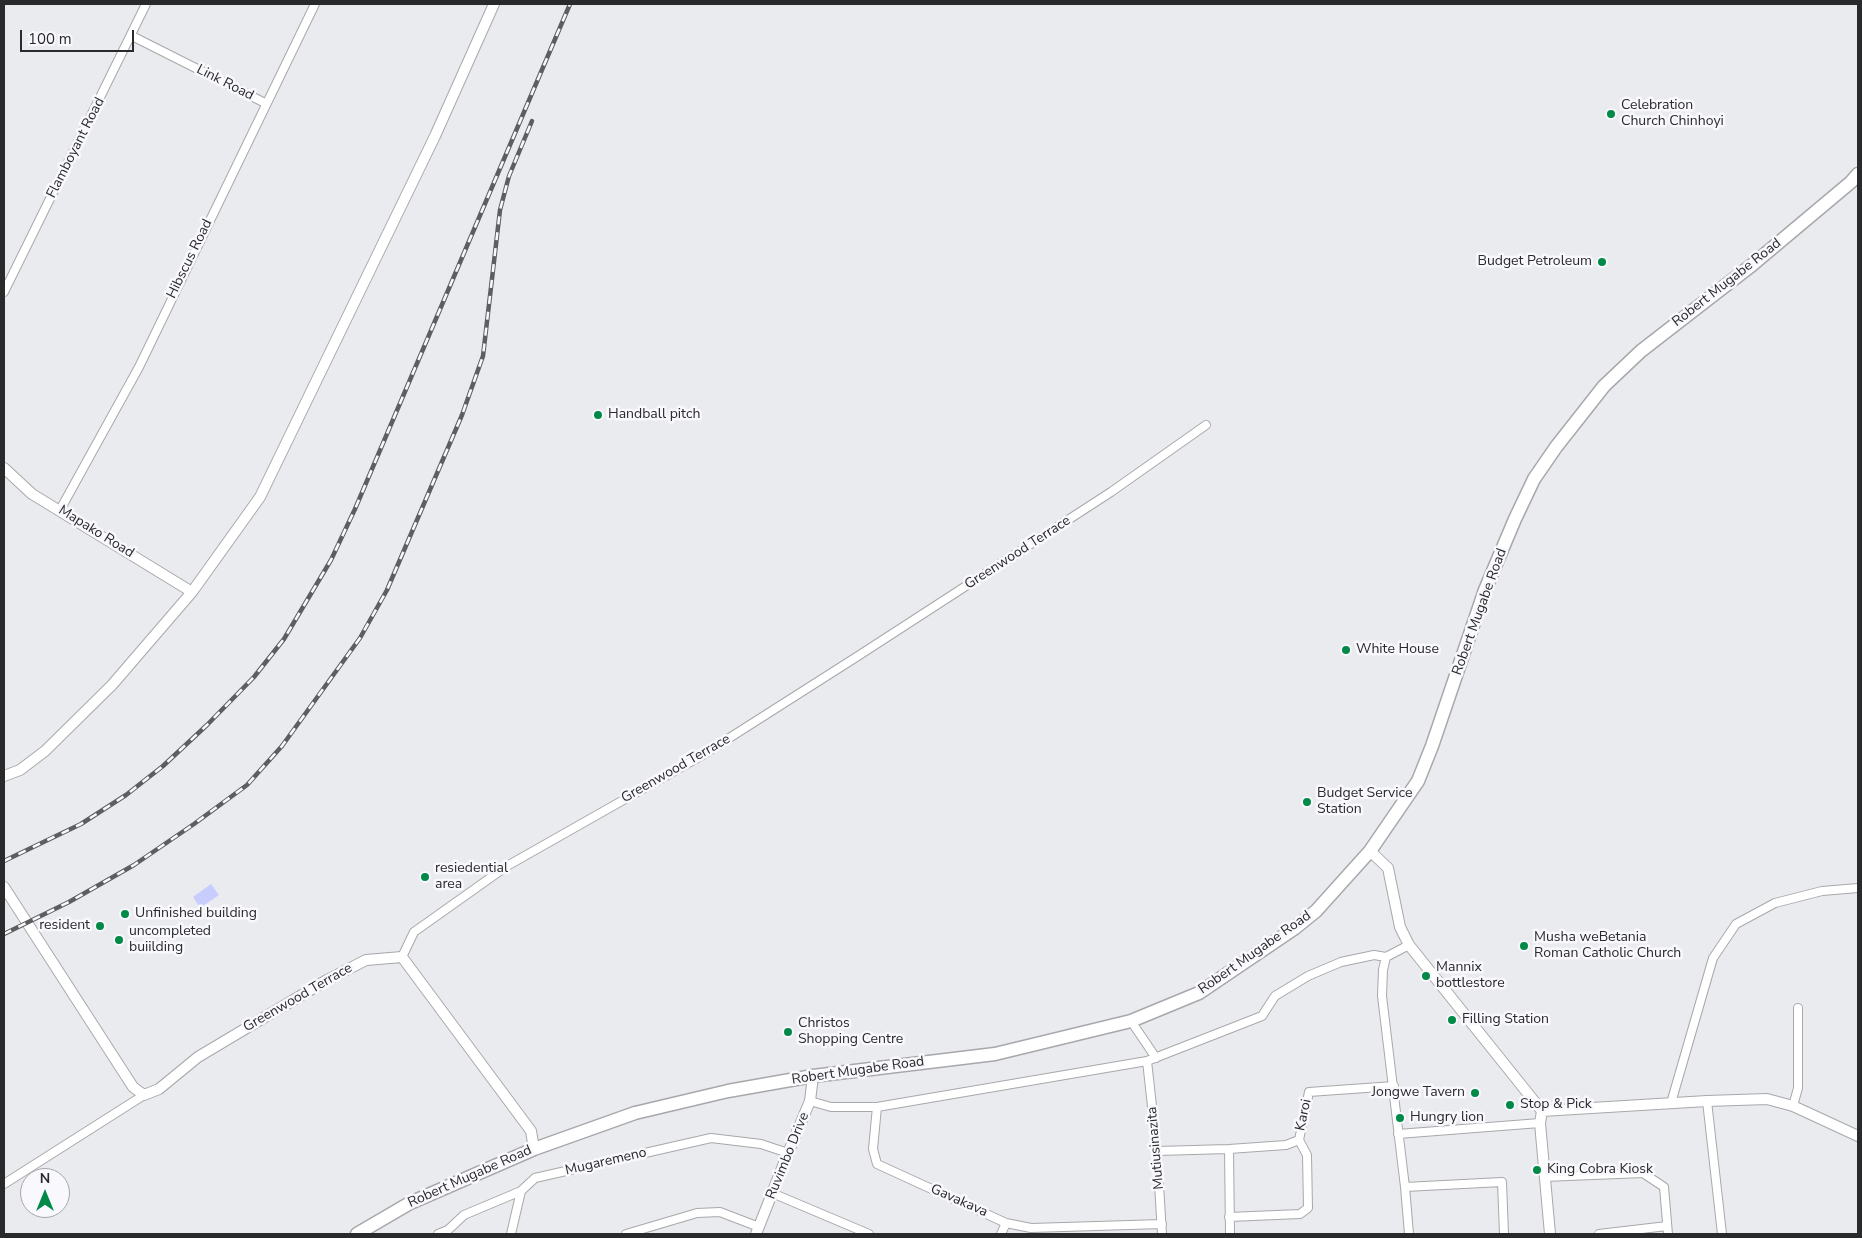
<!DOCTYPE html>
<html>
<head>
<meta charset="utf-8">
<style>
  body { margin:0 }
  #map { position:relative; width:1862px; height:1238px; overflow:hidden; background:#eaebef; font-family:"Nunito Sans",sans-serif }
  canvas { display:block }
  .frame { position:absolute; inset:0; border:5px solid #292a2b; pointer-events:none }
  .north { position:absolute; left:20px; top:1168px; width:50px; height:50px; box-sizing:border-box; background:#f8f8fd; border:1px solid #a5a6a9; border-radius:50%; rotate:0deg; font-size:14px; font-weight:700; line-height:20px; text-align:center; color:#292a2b }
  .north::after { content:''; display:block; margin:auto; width:18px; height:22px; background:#008947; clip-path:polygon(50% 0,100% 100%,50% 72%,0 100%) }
  .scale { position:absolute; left:20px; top:30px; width:114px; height:22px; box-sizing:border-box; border:2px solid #292a2b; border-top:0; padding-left:6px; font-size:15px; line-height:18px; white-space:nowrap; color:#292a2b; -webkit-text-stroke:4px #f8f8fd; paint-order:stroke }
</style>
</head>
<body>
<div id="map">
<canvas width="1862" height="1238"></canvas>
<div class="frame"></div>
<div class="north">N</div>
<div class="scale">100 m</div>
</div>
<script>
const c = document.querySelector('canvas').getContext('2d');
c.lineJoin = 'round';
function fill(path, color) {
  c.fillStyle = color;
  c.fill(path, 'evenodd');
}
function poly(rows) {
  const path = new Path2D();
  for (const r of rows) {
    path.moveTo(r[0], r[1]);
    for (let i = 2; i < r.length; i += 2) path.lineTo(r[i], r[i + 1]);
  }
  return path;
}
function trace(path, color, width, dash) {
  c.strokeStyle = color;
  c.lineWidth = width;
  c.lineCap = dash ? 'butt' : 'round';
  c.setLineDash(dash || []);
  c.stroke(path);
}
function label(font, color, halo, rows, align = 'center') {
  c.font = font + ' "Nunito Sans",sans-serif';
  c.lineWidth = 5;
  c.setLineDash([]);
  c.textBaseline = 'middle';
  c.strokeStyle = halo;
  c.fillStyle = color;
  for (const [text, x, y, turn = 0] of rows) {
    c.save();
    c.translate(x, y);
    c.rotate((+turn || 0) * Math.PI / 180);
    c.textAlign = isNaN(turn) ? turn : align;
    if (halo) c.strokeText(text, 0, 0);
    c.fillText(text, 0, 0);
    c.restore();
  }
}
const water = poly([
  [211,884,219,895,200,908,193,897]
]);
const minor = poly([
  [132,36,265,103],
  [4,292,146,4],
  [60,510,139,367,315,4],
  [402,957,414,932,507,866,701,756,858,656,1111,492,1206,425],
  [1131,1021,1156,1058],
  [1147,1061,1157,1151,1162,1234],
  [810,1101,831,1107,877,1107,1147,1061,1262,1016,1275,996,1308,976,1341,962,1374,955,1386,957],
  [1707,1101,1722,1234],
  [1671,1103,1713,958,1736,924,1775,903,1822,891,1858,888],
  [1793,1106,1798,1088,1798,1008],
  [877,1107,873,1149,877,1164,1006,1223,1031,1228,1162,1224],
  [1398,1134,1540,1123],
  [1229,1149,1230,1234],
  [1157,1151,1229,1149,1286,1145,1299,1140,1309,1092,1394,1086],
  [1544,1177,1643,1173,1664,1187,1668,1234],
  [4,1184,144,1095],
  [1405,1187,1502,1182,1504,1234],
  [772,1193,869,1234],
  [1229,1217,1300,1214,1308,1208,1307,1155,1299,1140],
  [438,1234,448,1230,464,1215,521,1191,535,1178,711,1138,761,1144,788,1153],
  [511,1234,521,1191],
  [626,1234,697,1213,720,1212,759,1227],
  [1001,1234,1006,1223],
  [1409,1234,1405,1187,1382,996,1383,970,1386,957,1409,945],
  [1599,1234,1667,1226]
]);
const tertiary = poly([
  [4,468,32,494,192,592],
  [4,776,20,770,45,751,112,685,192,592,260,497,435,136,494,4],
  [1370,851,1388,868,1400,927,1409,945,1542,1111,1707,1101,1767,1099,1793,1106,1858,1136],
  [4,887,133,1087,144,1095,159,1089,198,1057,327,980,366,960,402,957,531,1131,534,1149],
  [1542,1111,1540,1123,1550,1234],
  [756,1234,788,1153,810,1101,813,1076]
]);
const primary = poly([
  [357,1234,410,1203,534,1149,635,1113,728,1091,813,1076,995,1054,1131,1021,1199,993,1295,928,1316,911,1370,851,1418,781,1432,746,1485,590,1515,519,1534,479,1556,447,1604,386,1641,351,1752,265,1851,182,1858,174]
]);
const rail = poly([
  [4,861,81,824,126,795,163,766,207,725,254,677,284,639,331,560,355,509,570,4],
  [4,934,69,902,134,865,194,824,247,785,282,746,360,638,387,590,462,415,483,356,500,210,509,176,532,121]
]);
const markers = [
  [1611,114,5,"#008947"],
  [1602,262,5,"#008947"],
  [598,415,5,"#008947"],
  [1346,650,5,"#008947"],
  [1307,802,5,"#008947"],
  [425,877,5,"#008947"],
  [125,914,5,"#008947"],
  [100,926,5,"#008947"],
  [119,940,5,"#008947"],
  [1524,946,5,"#008947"],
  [1426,976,5,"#008947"],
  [1452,1020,5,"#008947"],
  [788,1032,5,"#008947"],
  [1475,1093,5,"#008947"],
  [1510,1105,5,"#008947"],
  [1400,1118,5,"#008947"],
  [1537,1170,5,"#008947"]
];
const streetNames = [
  ["Link Road",225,83,27],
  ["Flamboyant Road",76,148,-63],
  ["Hibscus Road",190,259,-64],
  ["Robert Mugabe Road",1727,283,-38],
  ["Mapako Road",96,532,32],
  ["Greenwood Terrace",1018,553,-33],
  ["Robert Mugabe Road",1480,612,-70],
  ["Greenwood Terrace",676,769,-30],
  ["Robert Mugabe Road",1255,953,-35],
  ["Greenwood Terrace",298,998,-30],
  ["Robert Mugabe Road",858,1071,-8],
  ["Karoi",1304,1115,-78],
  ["Mutiusinazita",1156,1148,-95],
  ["Ruvimbo Drive",788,1156,-68],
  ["Mugaremeno",606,1162,-13],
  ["Robert Mugabe Road",470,1177,-24],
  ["Gavakava",959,1201,24]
];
const poiNames = [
  ["Celebration",1621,106],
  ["Church Chinhoyi",1621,122],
  ["Budget Petroleum",1592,262,"right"],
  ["Handball pitch",608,415],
  ["White House",1356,650],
  ["Budget Service",1317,794],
  ["Station",1317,810],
  ["resiedential",435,869],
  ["area",435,885],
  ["Unfinished building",135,914],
  ["resident",90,926,"right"],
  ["uncompleted",129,932],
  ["buiilding",129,948],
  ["Musha weBetania",1534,938],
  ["Roman Catholic Church",1534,954],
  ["Mannix",1436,968],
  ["bottlestore",1436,984],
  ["Filling Station",1462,1020],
  ["Christos",798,1024],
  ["Shopping Centre",798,1040],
  ["Jongwe Tavern",1465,1093,"right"],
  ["Stop & Pick",1520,1105],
  ["Hungry lion",1410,1118],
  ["King Cobra Kiosk",1547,1170]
];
fill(water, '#c8cdfd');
trace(minor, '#a8a8ac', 10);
trace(tertiary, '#a8a8ac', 12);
trace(primary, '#a8a8ac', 15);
trace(minor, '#fff', 8);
trace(tertiary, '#fff', 10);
trace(primary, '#fff', 12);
trace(rail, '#5d5e60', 4.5);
trace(rail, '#f8f8fd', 2.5, [8]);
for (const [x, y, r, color] of markers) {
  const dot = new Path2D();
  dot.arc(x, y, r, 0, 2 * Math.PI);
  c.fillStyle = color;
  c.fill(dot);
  trace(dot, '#f8f8fd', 2);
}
label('14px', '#292a2b', '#f8f8fd', streetNames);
label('14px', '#292a2b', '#f8f8fd', poiNames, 'left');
</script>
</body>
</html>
